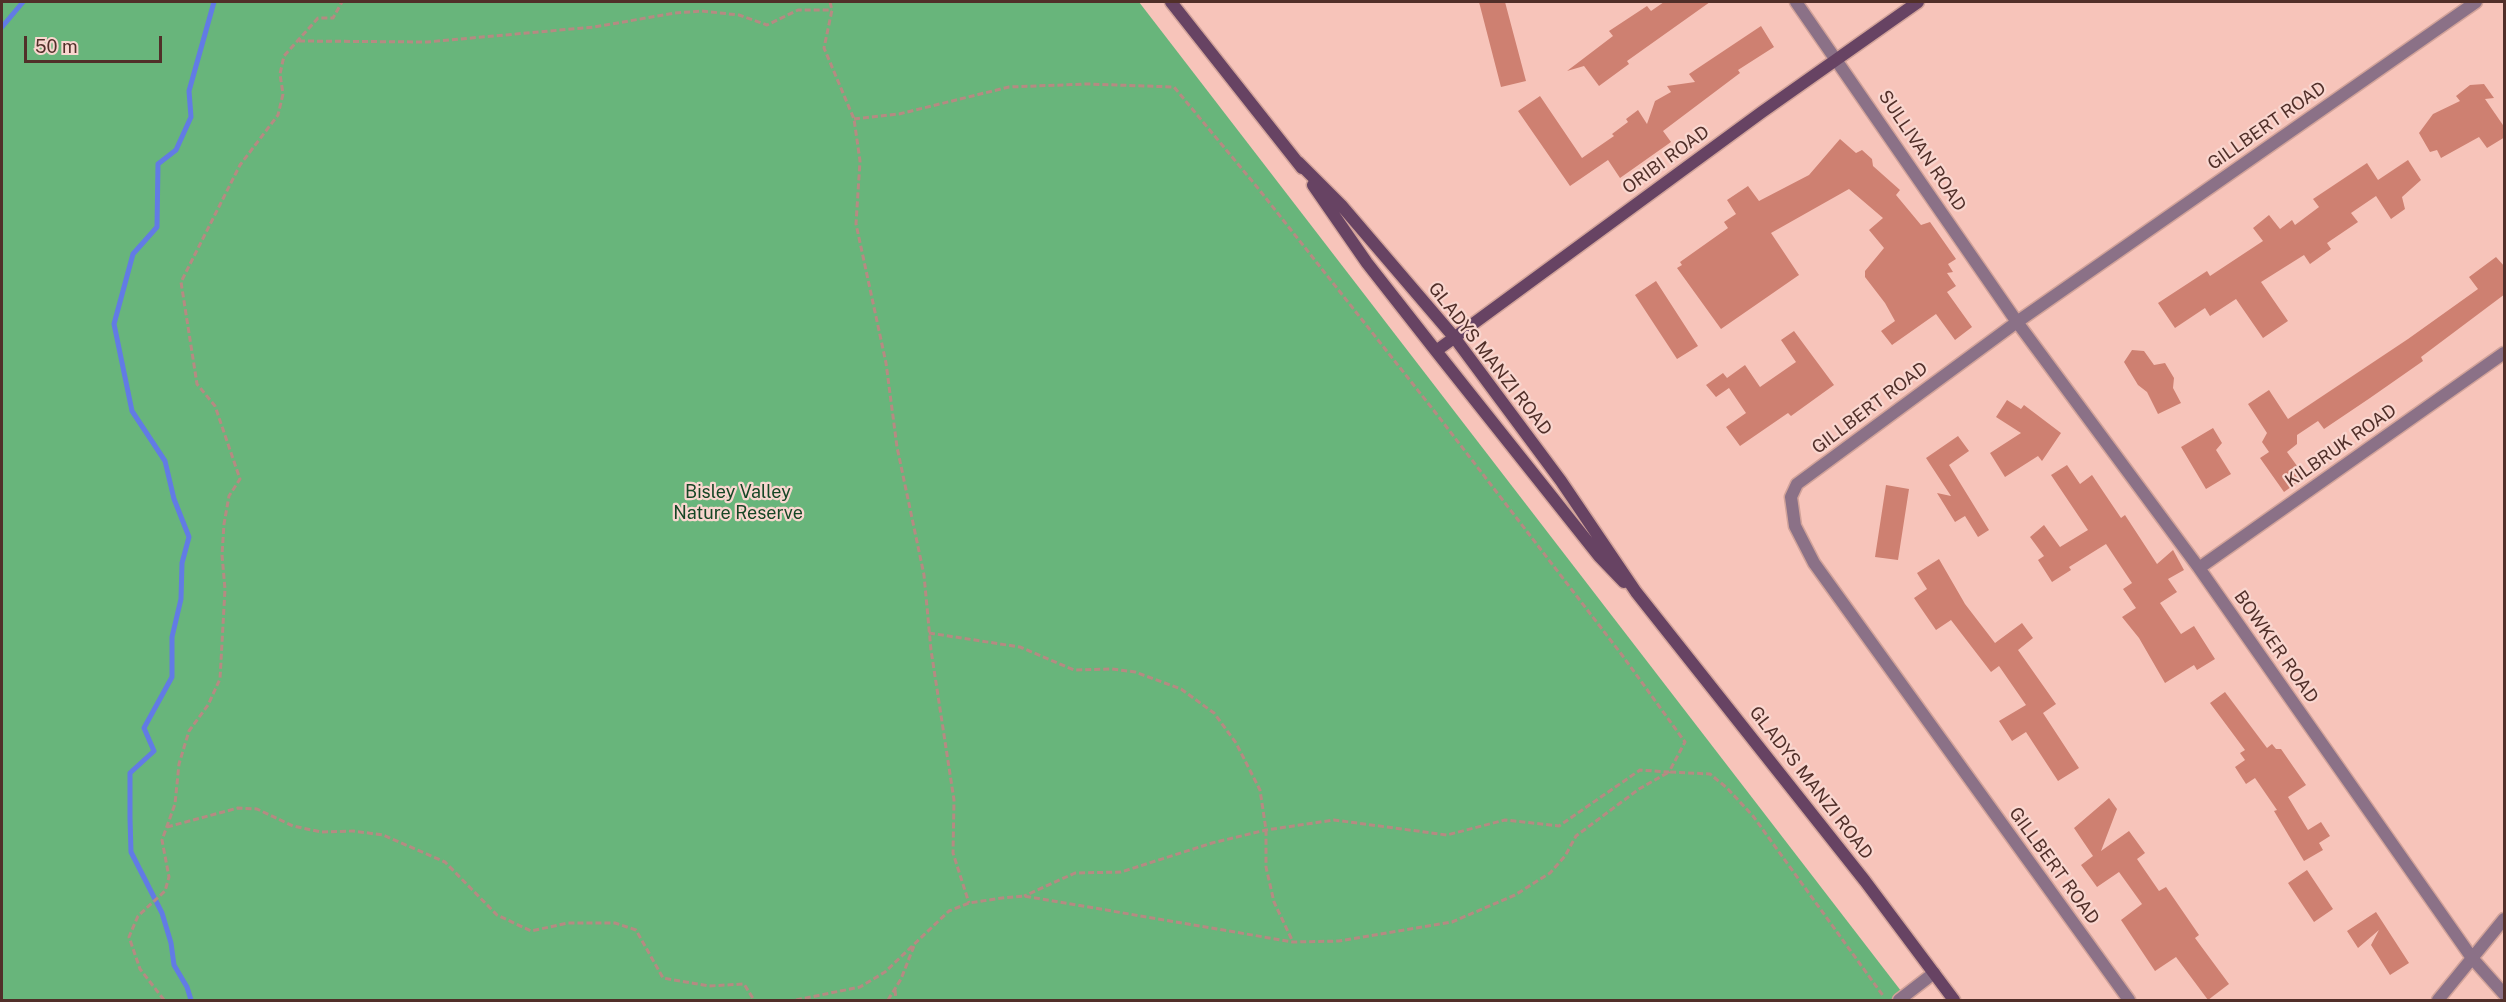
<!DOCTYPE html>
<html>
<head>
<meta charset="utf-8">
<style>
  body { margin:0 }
  #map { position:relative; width:2506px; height:1002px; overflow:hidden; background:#f7c4ba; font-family:"Public Sans",sans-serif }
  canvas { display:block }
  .frame { position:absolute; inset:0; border:3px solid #512f29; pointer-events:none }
  .scale { position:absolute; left:24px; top:36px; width:138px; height:27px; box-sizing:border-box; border:3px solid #512f29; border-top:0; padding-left:8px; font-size:18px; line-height:21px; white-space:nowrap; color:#512f29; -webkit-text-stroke:4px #f9d6cf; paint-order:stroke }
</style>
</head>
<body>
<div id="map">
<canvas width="2506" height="1002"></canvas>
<div class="frame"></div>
<div class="scale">50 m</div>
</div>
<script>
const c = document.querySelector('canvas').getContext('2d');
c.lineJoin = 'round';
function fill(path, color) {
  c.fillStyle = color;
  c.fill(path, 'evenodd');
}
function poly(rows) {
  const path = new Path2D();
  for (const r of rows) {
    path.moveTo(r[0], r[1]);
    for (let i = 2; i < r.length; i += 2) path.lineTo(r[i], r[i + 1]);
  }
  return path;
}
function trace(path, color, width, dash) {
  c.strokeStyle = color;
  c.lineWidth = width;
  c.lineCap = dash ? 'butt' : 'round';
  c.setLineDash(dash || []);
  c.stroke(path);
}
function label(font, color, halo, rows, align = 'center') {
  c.font = font + ' "Public Sans",sans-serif';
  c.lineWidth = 4.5;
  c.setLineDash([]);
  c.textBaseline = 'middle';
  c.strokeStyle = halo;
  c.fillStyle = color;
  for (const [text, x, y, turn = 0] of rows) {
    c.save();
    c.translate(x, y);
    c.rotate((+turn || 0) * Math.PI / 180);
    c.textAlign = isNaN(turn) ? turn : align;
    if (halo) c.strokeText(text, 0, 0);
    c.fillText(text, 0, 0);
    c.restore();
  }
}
const green = poly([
  [2,2,1139,2,1908,1000,2,1000]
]);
const stream = poly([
  [2,27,23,2],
  [191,1000,187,987,174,965,171,943,162,913,131,852,130,818,130,773,154,751,144,728,172,677,172,637,181,599,182,563,189,537,174,499,165,461,132,411,114,324,133,254,157,227,158,164,176,150,191,117,189,91,214,2]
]);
const building = poly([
  [1479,2,1505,2,1526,81,1501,87],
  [1664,2,1710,2,1627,61,1629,64,1599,86,1584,66,1567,71,1613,36,1609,31,1647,6,1651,11],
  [1761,26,1774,47,1738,70,1740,73,1663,131,1671,142,1620,178,1608,160,1570,186,1518,111,1540,96,1582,158,1614,136,1612,134,1628,122,1626,119,1638,110,1647,124,1655,101,1671,92,1667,86,1695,82,1689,74],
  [2484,84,2494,98,2485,99,2505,128,2505,137,2487,148,2479,137,2441,158,2437,150,2430,152,2419,133,2433,114,2460,101,2456,96,2470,85],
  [1840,139,1856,153,1862,150,1872,159,1873,166,1900,190,1896,195,1921,225,1930,222,1956,259,1948,264,1953,272,1947,273,1956,286,1947,292,1972,327,1955,340,1936,314,1892,345,1881,331,1895,321,1885,303,1865,277,1865,271,1884,248,1869,230,1883,218,1849,189,1771,233,1799,275,1721,329,1677,268,1682,265,1680,262,1728,228,1724,222,1736,214,1727,200,1748,186,1759,201,1809,175],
  [2408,160,2421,180,2402,197,2405,209,2391,219,2376,196,2351,213,2358,222,2327,243,2331,249,2310,264,2304,255,2261,282,2288,321,2263,338,2236,299,2210,316,2205,308,2175,328,2158,303,2207,271,2210,276,2263,241,2253,228,2269,215,2280,229,2292,220,2295,225,2319,207,2313,199,2367,163,2378,180],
  [2496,257,2505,267,2505,294,2421,357,2423,361,2370,398,2324,429,2318,421,2297,435,2297,444,2287,452,2305,477,2284,492,2260,458,2269,452,2262,442,2267,433,2248,404,2269,390,2288,419,2408,339,2478,289,2469,277],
  [1656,281,1698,346,1677,359,1635,295],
  [1794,331,1834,385,1791,416,1788,413,1740,446,1726,427,1746,413,1729,388,1716,397,1706,385,1723,373,1727,378,1745,365,1760,387,1796,362,1781,340],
  [2132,350,2144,351,2154,365,2165,363,2174,378,2173,388,2181,403,2158,414,2147,392,2138,385,2124,362],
  [2007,400,2021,409,2024,405,2061,433,2042,461,2038,456,2005,477,1990,453,2021,433,1996,417],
  [2213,428,2222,443,2216,450,2231,474,2206,489,2181,447],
  [1958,436,1969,451,1949,465,1989,530,1978,537,1965,516,1955,522,1937,493,1951,496,1926,458],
  [2067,465,2080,484,2092,475,2121,518,2125,515,2157,564,2173,550,2184,570,2168,579,2177,592,2160,603,2181,634,2194,626,2215,659,2197,670,2194,665,2165,683,2139,638,2122,617,2136,608,2123,589,2132,583,2106,544,2069,567,2071,570,2052,582,2038,560,2044,556,2030,537,2044,525,2060,547,2088,530,2051,475],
  [1886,485,1909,489,1898,560,1875,557],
  [1939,559,1965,604,1995,643,2022,623,2033,638,2018,650,2056,704,2043,713,2079,768,2058,781,2026,732,2012,741,1999,721,2026,705,1999,666,1991,672,1951,620,1936,630,1914,598,1927,589,1917,573],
  [2225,692,2267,748,2272,744,2276,749,2281,749,2306,785,2288,797,2308,830,2321,822,2330,836,2319,843,2323,850,2304,861,2274,811,2277,810,2255,778,2246,784,2235,767,2245,760,2240,753,2245,750,2210,703],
  [2109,798,2117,809,2101,851,2129,831,2145,853,2137,859,2159,891,2166,887,2199,935,2195,938,2229,984,2208,1000,2176,957,2155,971,2121,920,2142,904,2119,872,2097,887,2081,865,2093,856,2074,828],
  [2307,870,2333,909,2314,922,2288,883],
  [2376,912,2409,963,2390,975,2371,945,2379,930,2358,948,2347,931]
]);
const path = poly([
  [830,2,832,10,824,48,854,119,860,161,856,224,886,363,897,447,924,575,931,650,954,800,953,853,969,903],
  [299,41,427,42,594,27,675,13,702,11,739,15,767,25,798,10,832,10],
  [854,119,899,114,1009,87,1087,84,1174,87,1257,187,1435,412,1622,655,1685,742,1669,772,1640,770,1559,826,1505,820,1447,835,1334,820,1266,830,1212,843,1121,872,1075,873,1024,896],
  [929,633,1020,647,1074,670,1112,669,1135,672,1181,689,1214,713,1236,743,1260,790,1266,830,1266,867,1274,902,1293,942],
  [167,827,238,808,257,809,293,826,321,832,353,831,383,835,445,862,497,915,531,931,568,923,615,923,636,930,663,978,709,986,744,984,754,1000],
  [895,990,896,1000],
  [164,1000,140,969,129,937,138,916,165,891,169,877,162,840,175,804,179,764,189,731,208,705,220,679,225,589,222,555,224,524,229,496,240,479,215,406,197,384,181,282,240,165,278,115,283,94,280,74,284,56,318,18,333,18,342,2],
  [796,1000,860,987,885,972,949,911,969,903,1002,898,1024,896,1293,942,1339,941,1452,922,1515,895,1550,873,1565,856,1576,836,1639,789,1669,772,1710,774,1727,788,1753,816,1884,997],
  [888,1000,901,979,914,946]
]);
const street = poly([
  [1796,2,2017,322,2199,568,2472,958,2504,994],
  [2199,568,2504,353],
  [1899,1000,1934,973],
  [2129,1000,1814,563,1795,526,1791,497,1797,484,2017,322,2476,2],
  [2438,1000,2504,919]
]);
const secondary = poly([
  [1171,2,1302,168],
  [1298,162,1341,205,1454,337,1561,481,1636,592,1865,881,1954,1000],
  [1313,185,1367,263,1436,351,1599,556,1624,582],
  [1436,351,1762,112,1918,2]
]);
const streetNames = [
  ["GILLBERT ROAD",2267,126,-35],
  ["SULLIVAN ROAD",1922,151,56],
  ["ORIBI ROAD",1666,160,-36],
  ["GLADYS MANZI ROAD",1490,359,52],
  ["GILLBERT ROAD",1870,408,-37],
  ["KILBRUK ROAD",2341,446,-35],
  ["BOWKER ROAD",2276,647,55],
  ["GLADYS MANZI ROAD",1811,783,52],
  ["GILLBERT ROAD",2054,866,54]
];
const parkNames = [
  ["Bisley Valley",738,492],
  ["Nature Reserve",738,513]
];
fill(green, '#68b57b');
trace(stream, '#627be5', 5);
fill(building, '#ce8071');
trace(street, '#d2a39a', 15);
trace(secondary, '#d2a39a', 15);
trace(path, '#b68a82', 3, [6, 3]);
trace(street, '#8b7187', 12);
trace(secondary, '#674363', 12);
label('18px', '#512f29', '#f9d6cf', streetNames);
label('18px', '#164625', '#f9d6cf', parkNames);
</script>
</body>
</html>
